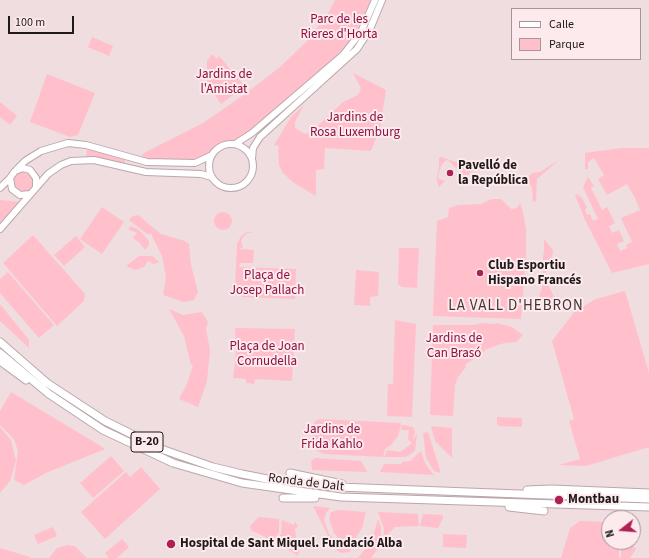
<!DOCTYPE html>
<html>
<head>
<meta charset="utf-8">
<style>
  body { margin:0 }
  #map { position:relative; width:649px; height:558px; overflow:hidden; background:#efdde0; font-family:"Source Sans 3",sans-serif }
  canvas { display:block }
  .legend { position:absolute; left:511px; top:8px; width:130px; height:52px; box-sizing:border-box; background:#fdeaed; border:1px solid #a49699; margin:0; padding:5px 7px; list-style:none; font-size:12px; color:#1f191a }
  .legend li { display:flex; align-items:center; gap:8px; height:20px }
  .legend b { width:20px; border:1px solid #a49699 }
  .north { position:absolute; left:601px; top:510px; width:40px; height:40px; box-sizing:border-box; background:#fdeaed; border:1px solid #a49699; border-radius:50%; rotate:253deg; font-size:11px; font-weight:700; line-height:16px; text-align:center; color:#1f191a }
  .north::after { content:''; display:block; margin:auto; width:14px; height:18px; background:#af2054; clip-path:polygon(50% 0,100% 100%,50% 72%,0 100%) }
  .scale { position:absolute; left:8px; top:16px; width:66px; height:18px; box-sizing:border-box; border:2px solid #1f191a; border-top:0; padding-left:5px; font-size:12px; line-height:14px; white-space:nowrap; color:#1f191a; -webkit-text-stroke:3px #fdeaed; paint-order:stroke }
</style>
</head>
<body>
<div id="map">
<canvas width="649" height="558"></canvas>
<ul class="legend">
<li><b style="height:5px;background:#fff"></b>Calle</li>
<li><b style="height:11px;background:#ffc0cc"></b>Parque</li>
</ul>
<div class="north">N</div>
<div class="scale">100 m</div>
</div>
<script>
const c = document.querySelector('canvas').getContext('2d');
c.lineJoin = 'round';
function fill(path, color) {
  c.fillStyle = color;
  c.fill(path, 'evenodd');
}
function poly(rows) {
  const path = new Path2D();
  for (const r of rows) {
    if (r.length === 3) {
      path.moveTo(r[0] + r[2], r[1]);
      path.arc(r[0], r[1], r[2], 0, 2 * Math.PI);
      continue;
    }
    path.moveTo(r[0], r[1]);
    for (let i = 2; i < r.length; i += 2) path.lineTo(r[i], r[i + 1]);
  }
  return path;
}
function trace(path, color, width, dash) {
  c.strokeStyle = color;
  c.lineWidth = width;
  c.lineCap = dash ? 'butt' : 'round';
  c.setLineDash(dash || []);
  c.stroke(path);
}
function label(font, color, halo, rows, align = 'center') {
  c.font = font + ' "Source Sans 3",sans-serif';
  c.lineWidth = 4;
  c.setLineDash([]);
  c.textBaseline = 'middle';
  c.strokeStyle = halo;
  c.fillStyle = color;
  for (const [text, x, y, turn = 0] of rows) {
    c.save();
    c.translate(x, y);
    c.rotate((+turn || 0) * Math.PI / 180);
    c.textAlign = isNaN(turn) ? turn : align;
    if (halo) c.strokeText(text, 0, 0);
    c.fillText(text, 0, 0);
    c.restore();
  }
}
const green = poly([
  [335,0,371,0,353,37,330,63,239,140,230,140,217,144,202,159,197,160,144,160,142,155,144,153,203,123,245,94,280,67,307,41,329,12],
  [92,37,113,46,109,56,88,47],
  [212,54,217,59,219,56,245,86,221,104,207,83,207,61],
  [353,73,386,90,380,128,371,151,325,148,324,169,316,170,316,196,294,183,283,173,279,165,278,150,279,146,274,145,291,117,304,105,295,122,295,128,305,134,310,133,343,102,358,95,361,88],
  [47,74,95,93,78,135,70,137,30,122],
  [0,102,17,116,10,125,0,117],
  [87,148,125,160,125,163,122,164,97,157,86,157],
  [621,148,649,148,649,264,612,273,585,220,575,195,578,194,579,197,581,196,587,208,585,209,587,215,590,214,593,221,598,219,583,187,588,177,594,186,591,188,602,210,607,207,615,223,609,226,612,233,619,230,624,241,617,244,620,251,627,248,626,245,632,242,621,218,640,210,634,196,627,184,607,195,598,179,604,175,594,158,588,162,588,169,585,169,585,153],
  [441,157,461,164,478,164,487,161,481,168,469,173,469,175,461,175,462,169,459,171,448,160,445,161,441,166,438,176,439,179,445,181,439,187,437,182,437,176,439,167,439,158],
  [559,160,537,179,536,201,533,202,532,188,528,181,529,176,533,173,540,172],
  [23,182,11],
  [492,199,501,199,511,209,517,208,520,203,523,212,526,229,526,255,521,319,433,316,437,221,448,217,449,208,458,205,481,204],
  [0,200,20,202,0,225],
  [102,207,124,222,102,254,80,239],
  [223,221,9],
  [138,215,161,234,185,241,189,244,191,265,198,292,194,300,184,302,163,295,166,277,162,256,151,234,147,234,129,220,133,216],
  [131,226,139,230,149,241,149,245,145,250,140,243,133,238,137,233,128,229],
  [247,232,254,232,247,233,243,237,241,242,243,248,240,248,240,249,254,250,253,263,240,263,239,267,296,269,295,299,242,297,242,289,235,288,237,244,241,236],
  [33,235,85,294,84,301,57,326,3,263],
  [76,236,85,247,64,266,54,255],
  [544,239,553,250,551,262,544,276,558,305,553,307,543,304,539,297,544,280,542,266,544,250],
  [399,248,419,248,417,288,402,287,398,284],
  [139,256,152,256,159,262,154,264,148,261,144,267,135,270,126,266],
  [356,270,379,272,378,296,370,297,370,306,354,305],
  [8,272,54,325,39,338,0,293,0,279],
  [625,291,649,373,649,447,586,466,559,465,580,459,569,421,574,419,552,341,575,311,596,299],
  [0,304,29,340,29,348,0,321],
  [169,309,183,315,202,312,208,322,206,329,210,350,207,381,198,407,179,399,187,384,193,365,191,365,184,336],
  [395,320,416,324,412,417,387,416,388,384,393,384],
  [482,323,495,324,497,323,512,327,523,335,516,342,504,343,484,350,485,351,465,365,466,367,458,377,455,385,453,416,430,415,433,325,474,325],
  [235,328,295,329,292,381,255,379,254,384,246,383,246,379,233,378,236,353],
  [11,392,99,445,105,449,46,473,24,485,14,480,18,451,14,439,0,425,0,411],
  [497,417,522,418,522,427,499,426,497,424],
  [320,419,401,423,401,425,398,436,391,445,385,449,383,457,325,454,317,451,312,444,313,425,315,421],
  [402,425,413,427,415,431,413,440,417,434,415,451,406,457,384,457,387,450,400,452,412,443,408,439,409,430,401,430],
  [431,426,452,428,452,458,435,441],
  [0,427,11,440,16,461,10,481,0,493],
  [428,432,441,473,434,471,426,458,423,433],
  [421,451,425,463,434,475,380,472,384,464,401,464,402,462,410,461],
  [111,456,124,471,93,498,80,483],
  [315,458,361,461,367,472,312,470,311,461],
  [141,467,160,489,105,539,81,512,126,472,130,477],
  [313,506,330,508,326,513,324,520,329,534,339,544,347,546,356,544,349,552,341,553,334,548],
  [339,510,366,512,362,528,355,539,345,541,338,538,334,533,329,519,331,512],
  [378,512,418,514,419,526,395,527,388,534,383,543,384,529],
  [423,514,443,515,443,518,438,528,420,526],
  [259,517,279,519,279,532,275,539,269,539,251,530,250,526],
  [378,519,381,527,381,544,371,558,358,558,371,542],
  [282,520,294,525,295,522,297,524,298,527,295,528,297,548,300,548,298,556,278,543,277,540,281,534],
  [580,521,609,522,609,542,619,542,619,558,561,558,570,528],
  [53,527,57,536,38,544,34,535],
  [443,534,467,535,466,548,443,547],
  [122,539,129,547,117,558,109,558,105,553],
  [621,542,630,542,636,549,630,558,621,558],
  [67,545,75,546,87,558,49,558,57,548],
  [0,548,30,557,30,558,0,558]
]);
const major = poly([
  [231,166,22],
  [235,144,252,133,343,55,361,32,375,0],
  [252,159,253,148,260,137,357,49,370,29,382,0],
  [17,169,25,161,41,151,68,143,86,145,147,162,195,163,212,155],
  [0,188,10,178],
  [30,194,20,195,12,189,10,178,15,171,23,168,30,170,36,178,36,187],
  [0,229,48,174,61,165,71,161,94,160,146,172,201,174,212,177]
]);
const highway = poly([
  [0,342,47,383,105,421,164,450,213,467,242,474,277,481,339,487,649,499],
  [0,353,49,394,103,430,173,463,242,483,341,497,649,507],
  [0,361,26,380],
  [290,473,342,484],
  [527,490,552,489,649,493],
  [283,498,315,498],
  [509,507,544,511]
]);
const markers = [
  [450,173,4,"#af2054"],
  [480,273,4,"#af2054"],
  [559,500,5,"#af2054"],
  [171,544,5,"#af2054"]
];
const shields = [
  [147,442,32]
];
const shieldNames = [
  ["B-20",147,442]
];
const parkNames = [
  ["Parc de les",339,20],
  ["Rieres d'Horta",339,35],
  ["Jardins de",224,75],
  ["l'Amistat",224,90],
  ["Jardins de",355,118],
  ["Rosa Luxemburg",355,133],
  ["Plaça de",267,276],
  ["Josep Pallach",267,291],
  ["Jardins de",454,339],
  ["Can Brasó",454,354],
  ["Plaça de Joan",267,347],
  ["Cornudella",267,362],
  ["Jardins de",332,430],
  ["Frida Kahlo",332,445]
];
const poiNames = [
  ["Pavelló de",458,166],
  ["la República",458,181],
  ["Club Esportiu",488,266],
  ["Hispano Francés",488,281],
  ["Montbau",568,500],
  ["Hospital de Sant Miquel. Fundació Alba",180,544]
];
const streetNames = [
  ["Ronda de Dalt",306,483,7]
];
const quarterNames = [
  ["LA VALL D'HEBRON",516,307]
];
fill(green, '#ffc0cc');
trace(major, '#baa8ac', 8);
trace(highway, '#baa8ac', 9);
trace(major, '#fff', 6);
trace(highway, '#fff', 7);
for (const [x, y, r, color] of markers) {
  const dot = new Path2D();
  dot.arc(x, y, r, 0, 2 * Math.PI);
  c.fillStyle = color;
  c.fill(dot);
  trace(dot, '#fdeaed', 1.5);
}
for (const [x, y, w] of shields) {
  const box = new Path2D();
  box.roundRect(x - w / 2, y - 10, w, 20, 3);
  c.fillStyle = '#fdeaed';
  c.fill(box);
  trace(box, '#1f191a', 1);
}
label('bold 12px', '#1f191a', null, shieldNames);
label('13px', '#8d1041', '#fdeaed', parkNames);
label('bold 13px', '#1f191a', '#fdeaed', poiNames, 'left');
label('13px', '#1f191a', '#fdeaed', streetNames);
c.letterSpacing = '1px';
label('15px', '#423437', '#fdeaed', quarterNames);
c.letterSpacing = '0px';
</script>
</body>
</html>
